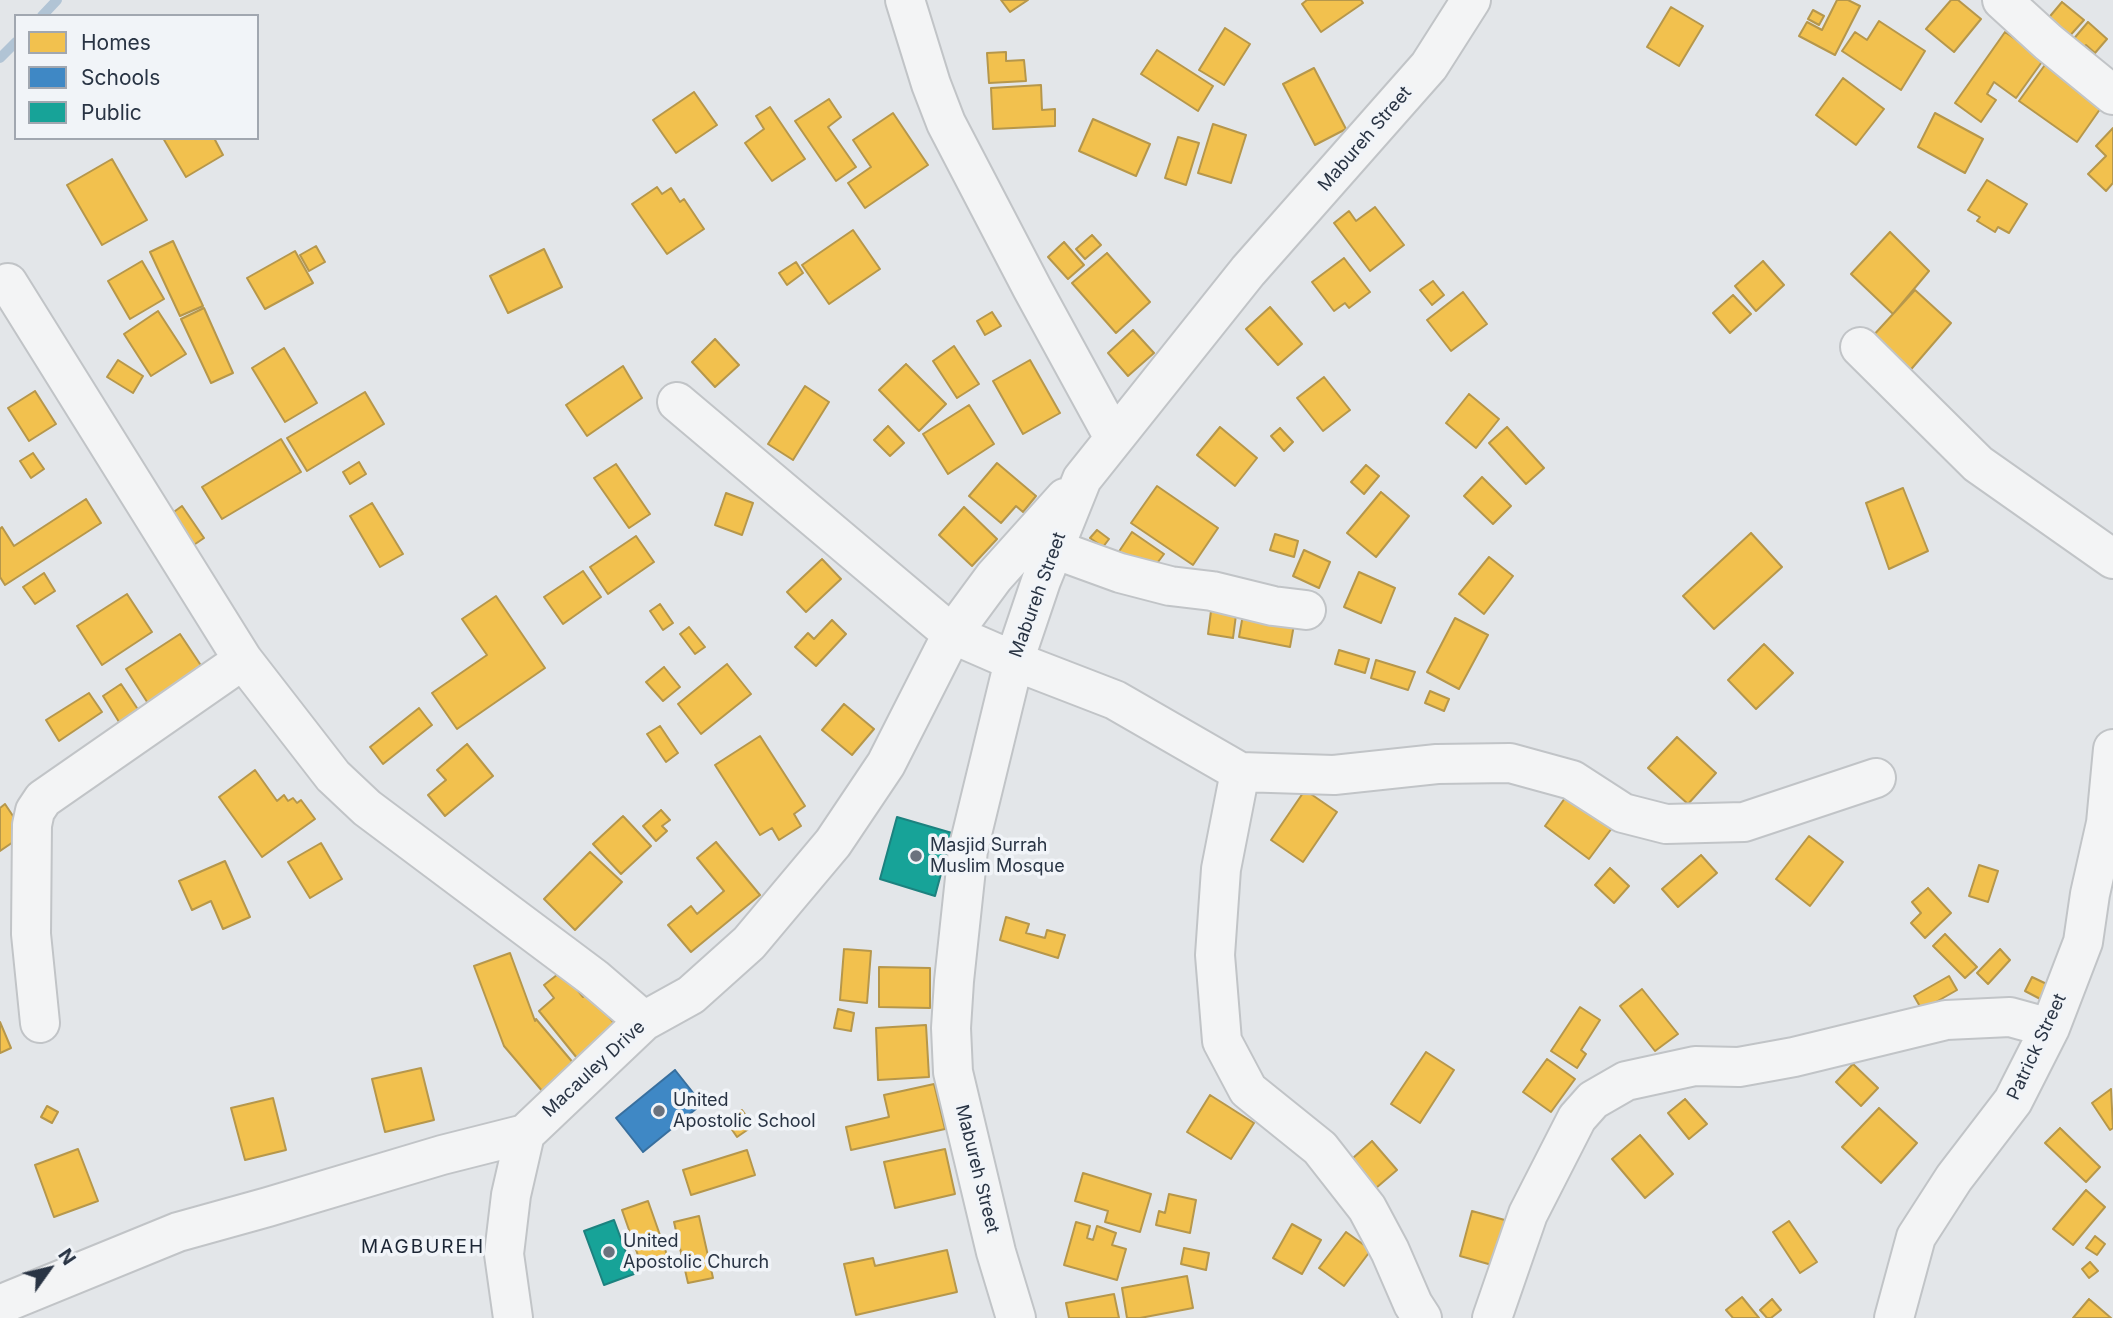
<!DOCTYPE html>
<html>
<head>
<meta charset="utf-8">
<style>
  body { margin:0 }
  #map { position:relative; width:2113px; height:1318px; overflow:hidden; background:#e3e6e9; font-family:Inter,sans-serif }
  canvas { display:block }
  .legend { position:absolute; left:14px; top:14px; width:245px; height:126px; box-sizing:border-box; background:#f1f4f8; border:2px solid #a1a7b0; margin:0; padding:9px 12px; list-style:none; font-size:21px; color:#293444 }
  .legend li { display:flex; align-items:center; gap:14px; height:35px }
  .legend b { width:35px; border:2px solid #a1a7b0 }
  .north { position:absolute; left:14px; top:1234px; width:70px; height:70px; -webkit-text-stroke:5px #f1f4f8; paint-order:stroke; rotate:56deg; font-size:19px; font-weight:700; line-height:28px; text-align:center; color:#293444 }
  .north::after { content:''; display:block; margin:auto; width:24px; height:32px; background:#293444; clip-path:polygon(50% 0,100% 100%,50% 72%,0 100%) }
</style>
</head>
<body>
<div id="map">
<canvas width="2113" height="1318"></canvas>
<ul class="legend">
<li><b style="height:19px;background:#f2c14e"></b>Homes</li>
<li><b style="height:19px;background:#3f88c5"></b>Schools</li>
<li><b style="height:19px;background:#17a398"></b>Public</li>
</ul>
<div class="north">N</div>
</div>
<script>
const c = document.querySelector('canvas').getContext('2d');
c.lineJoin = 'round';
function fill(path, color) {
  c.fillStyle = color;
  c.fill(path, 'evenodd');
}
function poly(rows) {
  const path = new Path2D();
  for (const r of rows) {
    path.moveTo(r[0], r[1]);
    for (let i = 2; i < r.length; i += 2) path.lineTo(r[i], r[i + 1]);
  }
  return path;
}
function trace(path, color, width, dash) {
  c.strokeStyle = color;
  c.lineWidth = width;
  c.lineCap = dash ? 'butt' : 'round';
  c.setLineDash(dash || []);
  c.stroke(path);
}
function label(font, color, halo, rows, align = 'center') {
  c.font = font + ' Inter,sans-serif';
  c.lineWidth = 7;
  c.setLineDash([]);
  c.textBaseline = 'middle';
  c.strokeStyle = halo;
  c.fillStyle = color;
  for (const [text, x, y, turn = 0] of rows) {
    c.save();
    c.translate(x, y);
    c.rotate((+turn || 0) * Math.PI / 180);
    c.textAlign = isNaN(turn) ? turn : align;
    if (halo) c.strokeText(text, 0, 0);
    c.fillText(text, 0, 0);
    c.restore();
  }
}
const homes = poly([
  [1001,0,1028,0,1010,12,1001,0],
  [1307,0,1361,0,1363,3,1321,32,1302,4,1307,0],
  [1837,0,1848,0,1860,6,1835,55,1799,36,1807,22,1822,30,1837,0],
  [1951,0,1958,0,1981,19,1954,52,1926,29,1951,0],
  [2062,2,2084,20,2067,39,2046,21,2062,2],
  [1671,7,1703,26,1679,66,1647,47,1671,7],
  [1813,10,1824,16,1819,25,1808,19,1813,10],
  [1879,21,1925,51,1901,90,1842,51,1855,32,1867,40,1879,21],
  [2088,22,2107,39,2095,53,2086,45,2081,51,2071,42,2088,22],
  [1225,28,1250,44,1224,85,1199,70,1225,28],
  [2005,32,2044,59,2016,98,1994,82,1987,94,1996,100,1981,122,1955,103,2005,32],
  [1157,50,1213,86,1198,111,1141,74,1157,50],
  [1006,52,1006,61,1024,60,1026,81,989,83,987,53,1006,52],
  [2047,62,2105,102,2077,142,2019,101,2047,62],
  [1314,68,1346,129,1315,145,1283,84,1314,68],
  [1843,78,1884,109,1856,145,1816,115,1843,78],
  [1041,85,1042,110,1055,109,1055,126,993,129,991,88,1041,85],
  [694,92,717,125,676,153,653,120,694,92],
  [829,99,841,117,828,127,856,167,836,181,795,121,829,99],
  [770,107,805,159,772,181,745,143,764,129,756,116,770,107],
  [893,113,928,165,865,208,848,183,871,167,853,140,893,113],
  [1935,113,1983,139,1965,173,1918,147,1935,113],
  [1093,119,1150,144,1136,176,1079,151,1093,119],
  [1213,124,1246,135,1231,183,1198,173,1213,124],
  [2113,128,2113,183,2106,191,2088,174,2106,156,2096,146,2113,128],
  [1178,137,1199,143,1186,185,1165,178,1178,137],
  [163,138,214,138,223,155,186,177,163,138],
  [112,159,147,220,102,245,67,185,112,159],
  [1987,180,2027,204,2009,233,1998,227,1995,232,1977,221,1980,217,1968,210,1987,180],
  [657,187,662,194,671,188,680,202,684,199,704,229,667,254,632,204,657,187],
  [1375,207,1404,245,1370,271,1334,223,1349,211,1356,221,1375,207],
  [853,230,880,269,829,304,802,265,853,230],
  [1890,232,1929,271,1893,314,1851,274,1890,232],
  [1092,235,1101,245,1085,259,1076,249,1092,235],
  [173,241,203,306,180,316,150,252,173,241],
  [1064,242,1084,265,1068,279,1048,257,1064,242],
  [316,246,325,262,309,271,300,255,316,246],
  [544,249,562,287,508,313,490,276,544,249],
  [295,251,313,283,265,309,247,278,295,251],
  [1107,253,1150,302,1116,333,1072,283,1107,253],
  [1344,258,1370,292,1349,308,1345,303,1334,311,1312,282,1344,258],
  [142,261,164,299,130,319,108,281,142,261],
  [1763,261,1784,285,1756,311,1735,286,1763,261],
  [796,262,803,273,787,285,779,273,796,262],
  [1433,281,1444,295,1432,305,1420,290,1433,281],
  [1915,290,1951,323,1907,374,1871,338,1915,290],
  [1463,292,1487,324,1451,351,1427,320,1463,292],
  [1733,295,1751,314,1730,333,1713,313,1733,295],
  [1270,307,1302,344,1278,365,1246,329,1270,307],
  [204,308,233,373,211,383,181,319,204,308],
  [158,311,186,354,151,376,124,334,158,311],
  [992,312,1001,326,985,335,977,321,992,312],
  [1133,330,1154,353,1128,376,1108,353,1133,330],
  [715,339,739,365,715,387,692,362,715,339],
  [954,346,979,384,957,398,933,361,954,346],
  [284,348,317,403,285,422,252,368,284,348],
  [118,360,143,376,133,393,107,377,118,360],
  [1030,360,1060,413,1023,434,993,381,1030,360],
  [906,364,946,404,919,431,879,390,906,364],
  [623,366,642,398,587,436,566,405,623,366],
  [1324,377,1350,410,1323,431,1297,398,1324,377],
  [805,386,829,402,793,460,768,444,805,386],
  [35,391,56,424,29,441,8,408,35,391],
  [365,392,384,424,307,471,287,438,365,392],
  [1469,394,1499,419,1476,448,1446,423,1469,394],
  [969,405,994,444,948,474,923,434,969,405],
  [888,426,904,443,890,456,874,440,888,426],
  [1220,427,1257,458,1235,486,1197,455,1220,427],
  [1507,427,1544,468,1526,484,1489,443,1507,427],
  [1280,428,1293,442,1284,451,1271,436,1280,428],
  [281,439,301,472,222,519,202,487,281,439],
  [33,453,44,469,31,478,20,461,33,453],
  [359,462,366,474,350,484,343,472,359,462],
  [997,463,1036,496,1023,512,1016,506,1001,523,969,496,997,463],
  [616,464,650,514,629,528,594,478,616,464],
  [1366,465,1379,476,1364,494,1351,482,1366,465],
  [1482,477,1511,506,1493,524,1464,496,1482,477],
  [1157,486,1218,528,1193,565,1131,523,1157,486],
  [1903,488,1928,551,1889,569,1866,503,1903,488],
  [1381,492,1409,516,1376,557,1347,533,1381,492],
  [726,493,753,503,742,535,715,525,726,493],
  [86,499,101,523,5,585,0,577,0,529,2,527,14,546,86,499],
  [372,503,403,554,380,567,350,516,372,503],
  [182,506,204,538,185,551,164,519,182,506],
  [964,507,997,539,972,566,939,535,964,507],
  [1097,530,1109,539,1103,547,1090,538,1097,530],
  [1132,532,1164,554,1149,574,1118,553,1132,532],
  [1751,533,1782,567,1714,629,1683,596,1751,533],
  [1275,534,1298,541,1294,557,1270,550,1275,534],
  [636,536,654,562,608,594,590,567,636,536],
  [1304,550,1330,562,1319,588,1293,576,1304,550],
  [1489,557,1513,576,1484,614,1459,594,1489,557],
  [822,559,841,579,806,612,787,592,822,559],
  [583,571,601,597,563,624,544,597,583,571],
  [1359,572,1395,588,1381,623,1344,607,1359,572],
  [44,573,55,591,35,604,23,587,44,573],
  [127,594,152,632,102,665,77,626,127,594],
  [496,596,545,668,457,729,432,693,487,655,462,619,496,596],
  [660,604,673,623,663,630,650,611,660,604],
  [1244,609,1295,619,1290,647,1239,637,1244,609],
  [1211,611,1236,615,1233,638,1208,634,1211,611],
  [1455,618,1488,635,1459,689,1427,672,1455,618],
  [832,620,846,634,816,666,795,647,808,633,814,639,832,620],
  [689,627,705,647,695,654,680,634,689,627],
  [180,634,206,673,151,708,126,669,180,634],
  [1764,644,1793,673,1756,709,1728,680,1764,644],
  [1339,650,1369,659,1365,673,1335,664,1339,650],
  [1376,660,1415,672,1408,690,1371,678,1376,660],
  [727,664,751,694,701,734,678,704,727,664],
  [664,667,680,687,663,701,646,682,664,667],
  [121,684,143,717,124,730,103,696,121,684],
  [1430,691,1449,699,1444,711,1425,703,1430,691],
  [89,693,102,712,59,741,46,720,89,693],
  [844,704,874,729,852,755,822,730,844,704],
  [419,708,432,725,383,764,370,747,419,708],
  [660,726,678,753,666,762,647,734,660,726],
  [760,736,805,806,794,814,801,826,779,840,772,828,760,835,715,765,760,736],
  [1677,737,1716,773,1688,804,1648,768,1677,737],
  [467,744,493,776,445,816,428,795,446,780,437,770,467,744],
  [255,770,277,801,284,795,288,801,293,798,297,803,301,800,315,819,262,857,219,797,255,770],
  [1305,790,1337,812,1303,862,1271,840,1305,790],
  [1570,791,1615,824,1589,859,1545,826,1570,791],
  [5,804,25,834,0,851,0,808,5,804],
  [661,810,670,820,662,826,667,831,656,841,643,826,661,810],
  [623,816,651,846,621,874,593,844,623,816],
  [1809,836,1843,862,1810,906,1776,879,1809,836],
  [716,842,760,895,691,952,668,925,691,906,697,914,724,891,697,858,716,842],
  [321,843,342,879,310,898,288,862,321,843],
  [590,852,622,882,575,930,544,899,590,852],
  [1701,855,1717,873,1678,907,1662,889,1701,855],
  [225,861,250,917,223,929,211,901,192,910,179,881,225,861],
  [1979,865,1998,871,1988,902,1969,896,1979,865],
  [1610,868,1629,886,1614,903,1595,885,1610,868],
  [1928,888,1951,913,1925,938,1911,923,1921,913,1912,902,1928,888],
  [1006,917,1029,924,1026,933,1045,938,1047,930,1065,935,1058,958,1000,940,1006,917],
  [1945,934,1977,967,1965,978,1933,946,1945,934],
  [844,949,871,951,867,1003,840,1000,844,949],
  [2000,949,2010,960,1988,984,1977,973,2000,949],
  [510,953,535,1021,536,1019,575,1065,543,1092,504,1046,474,966,510,953],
  [879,967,930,968,930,1008,879,1007,879,967],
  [562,971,583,997,589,992,616,1026,577,1058,539,1011,554,998,544,985,562,971],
  [1949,976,1957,990,1922,1010,1914,996,1949,976],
  [2032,977,2053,987,2046,1002,2025,991,2032,977],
  [1642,989,1678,1034,1655,1051,1620,1006,1642,989],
  [1580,1007,1600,1020,1581,1050,1586,1054,1577,1068,1551,1051,1580,1007],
  [838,1009,854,1013,851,1031,834,1028,838,1009],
  [0,1022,11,1048,0,1053,0,1022],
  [926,1025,929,1077,878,1080,876,1028,926,1025],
  [1426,1052,1454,1070,1420,1123,1391,1104,1426,1052],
  [1547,1059,1575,1079,1551,1112,1523,1092,1547,1059],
  [1853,1064,1878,1088,1861,1106,1836,1082,1853,1064],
  [421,1068,434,1120,385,1132,372,1079,421,1068],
  [934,1084,945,1129,851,1150,846,1127,889,1117,884,1095,934,1084],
  [2111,1089,2113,1128,2110,1130,2092,1103,2111,1089],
  [1210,1095,1254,1123,1231,1159,1187,1132,1210,1095],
  [273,1098,286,1150,245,1160,231,1108,273,1098],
  [1685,1099,1707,1124,1689,1139,1668,1113,1685,1099],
  [47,1106,58,1112,52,1123,41,1117,47,1106],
  [1879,1108,1917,1143,1881,1183,1842,1147,1879,1108],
  [742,1110,753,1126,737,1137,726,1121,742,1110],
  [2060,1128,2100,1167,2086,1182,2045,1143,2060,1128],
  [1640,1135,1673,1174,1645,1198,1612,1159,1640,1135],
  [1372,1141,1397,1170,1369,1194,1344,1166,1372,1141],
  [78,1149,98,1201,54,1217,35,1165,78,1149],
  [945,1149,955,1194,895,1208,884,1162,945,1149],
  [747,1150,755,1175,691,1195,683,1170,747,1150],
  [1083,1173,1151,1194,1140,1232,1105,1222,1108,1211,1075,1201,1083,1173],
  [2086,1190,2105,1207,2073,1245,2053,1229,2086,1190],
  [1169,1194,1196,1200,1190,1233,1156,1225,1159,1211,1165,1213,1169,1194],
  [648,1201,667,1255,641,1264,622,1210,648,1201],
  [1472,1211,1512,1222,1499,1267,1460,1256,1472,1211],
  [699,1216,713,1278,688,1283,674,1222,699,1216],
  [1789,1221,1817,1262,1800,1273,1773,1232,1789,1221],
  [1076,1222,1090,1226,1087,1238,1093,1240,1097,1226,1116,1233,1112,1245,1126,1249,1117,1280,1064,1265,1076,1222],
  [1292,1224,1321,1240,1302,1274,1273,1258,1292,1224],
  [1346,1232,1371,1250,1344,1286,1319,1268,1346,1232],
  [2095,1236,2105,1244,2097,1255,2086,1248,2095,1236],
  [1184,1248,1209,1253,1206,1270,1181,1264,1184,1248],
  [947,1250,957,1292,856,1315,844,1264,873,1258,875,1266,947,1250],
  [2090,1262,2098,1271,2089,1278,2082,1269,2090,1262],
  [1187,1276,1193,1308,1140,1318,1127,1318,1122,1288,1187,1276],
  [1114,1294,1119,1318,1069,1318,1066,1303,1114,1294],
  [1742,1297,1759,1318,1733,1318,1726,1310,1742,1297],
  [1772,1299,1781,1310,1771,1318,1767,1318,1760,1310,1772,1299],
  [2089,1299,2111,1318,2073,1318,2089,1299]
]);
const schools = poly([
  [675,1070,702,1104,643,1152,616,1118,675,1070]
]);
const public = poly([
  [897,817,952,833,935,896,880,879,897,817],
  [614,1220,634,1274,604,1285,584,1231,614,1220]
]);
const stream = poly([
  [42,16,57,0],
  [0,58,16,42]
]);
const street = poly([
  [905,0,931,84,946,123,1032,288,1114,438],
  [2002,0,2048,42,2113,95],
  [8,283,243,660,333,776,367,808,594,978,644,1021],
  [1860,347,1978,464,2113,559],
  [677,402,952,634,1014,661,1115,700,1240,772,1334,775,1437,764,1510,763,1572,780,1623,813,1666,824,1744,822,1876,778],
  [1054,549,1120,573,1170,586,1212,591,1273,606,1306,610],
  [1240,772,1221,869,1215,955,1222,1041,1248,1090,1320,1148,1367,1208,1390,1251,1413,1304,1422,1318],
  [40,1023,31,934,32,825,35,811,43,799,243,660],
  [0,1307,9,1301,178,1232,268,1207,442,1155,525,1134,644,1021,691,995,749,943,833,843,886,764,952,634,994,577,1065,498],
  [513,1318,504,1254,511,1195,525,1134],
  [1016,1318,996,1252,953,1072,951,1028,954,981,968,850,1014,661,1041,581,1082,479,1248,271,1429,66,1471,0],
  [1492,1318,1528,1214,1577,1118,1593,1100,1626,1081,1695,1066,1739,1067,1794,1057,1946,1020,2010,1017,2050,1028],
  [1894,1318,1916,1237,1954,1178,2013,1101,2050,1028,2083,942,2090,894,2106,823,2113,749]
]);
const markers = [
  [916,856,7,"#6a727e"],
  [659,1111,7,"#6a727e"],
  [609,1252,7,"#6a727e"]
];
const streetNames = [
  ["Mabureh Street",1365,139,-49],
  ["Mabureh Street",1038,595,-70],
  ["Patrick Street",2037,1047,-65],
  ["Macauley Drive",594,1069,-43],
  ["Mabureh Street",977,1169,76]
];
const poiNames = [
  ["Masjid Surrah",930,846],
  ["Muslim Mosque",930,867],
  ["United",673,1101],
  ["Apostolic School",673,1122],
  ["United",623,1242],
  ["Apostolic Church",623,1263]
];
const neighbourhoodNames = [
  ["MAGBUREH",423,1247]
];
fill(homes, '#f2c14e');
trace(homes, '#b6974b', 2);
fill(schools, '#3f88c5');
trace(schools, '#386f9e', 2);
fill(public, '#17a398');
trace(public, '#1c827f', 2);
trace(stream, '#b1c4d5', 10);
trace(street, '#c1c4c7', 42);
trace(street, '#f3f4f5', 38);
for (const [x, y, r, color] of markers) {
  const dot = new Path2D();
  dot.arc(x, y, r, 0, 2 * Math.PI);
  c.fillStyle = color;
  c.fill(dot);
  trace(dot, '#f1f4f8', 2.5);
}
label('18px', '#293444', '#f1f4f8', streetNames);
label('18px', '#293444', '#f1f4f8', poiNames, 'left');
c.letterSpacing = '2px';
label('19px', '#1b2534', '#f1f4f8', neighbourhoodNames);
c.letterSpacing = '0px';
</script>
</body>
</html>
